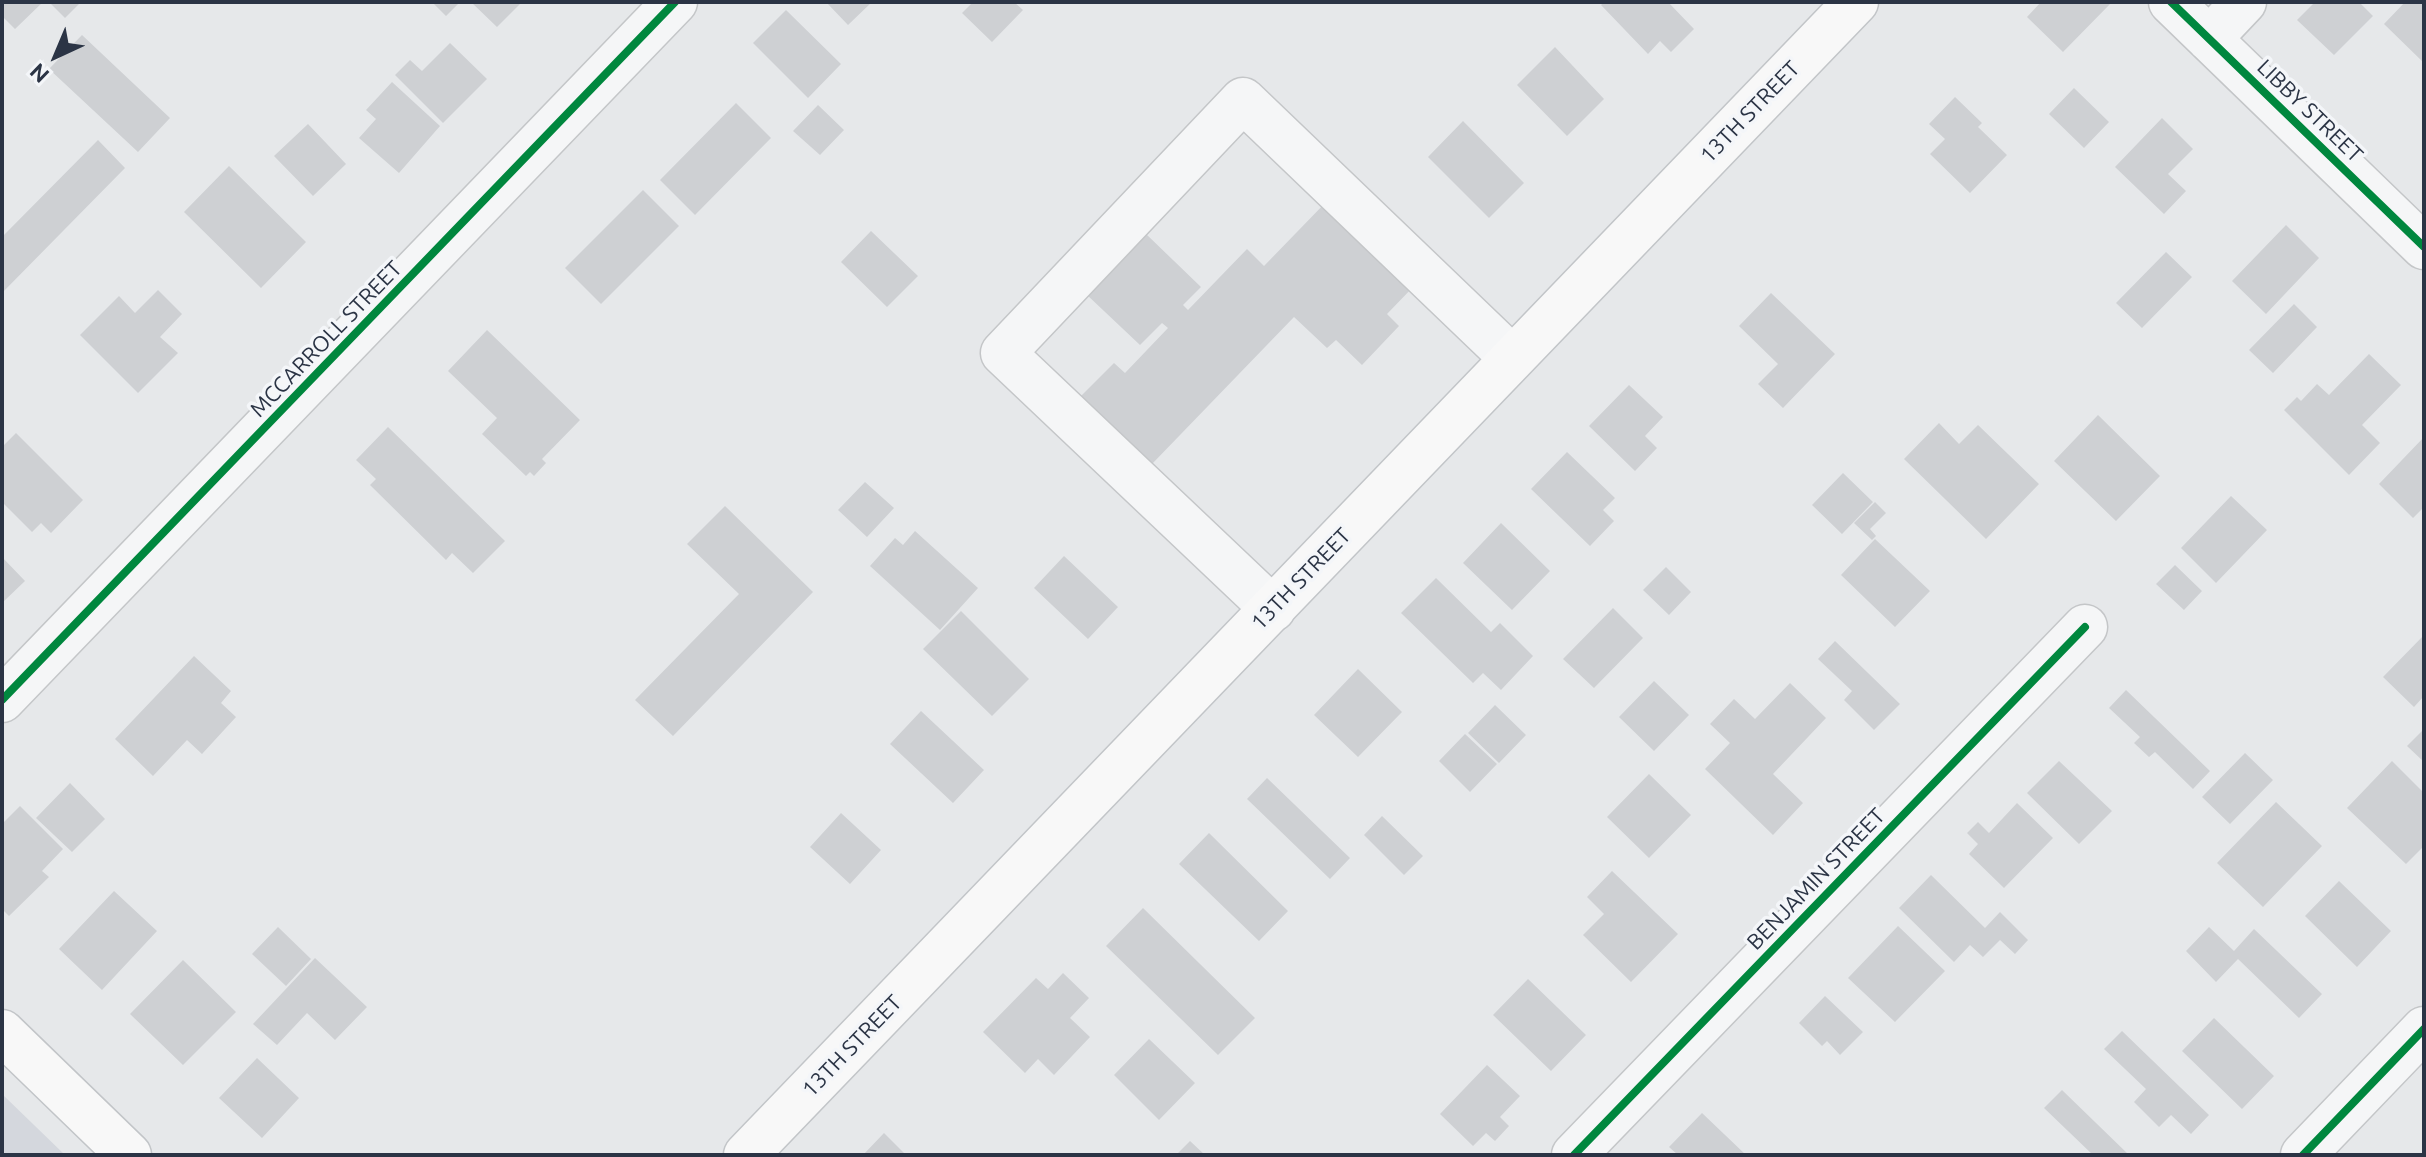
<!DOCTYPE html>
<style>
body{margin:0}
#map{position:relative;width:2426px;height:1157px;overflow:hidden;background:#e6e8ea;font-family:Ubuntu,sans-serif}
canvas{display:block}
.frame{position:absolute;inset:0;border:4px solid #2b3445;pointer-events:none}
.north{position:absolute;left:16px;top:16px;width:80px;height:80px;-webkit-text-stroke:6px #f4f6f9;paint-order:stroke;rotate:224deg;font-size:22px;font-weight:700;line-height:32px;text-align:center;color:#2b3445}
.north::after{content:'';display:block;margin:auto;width:28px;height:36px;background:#2b3445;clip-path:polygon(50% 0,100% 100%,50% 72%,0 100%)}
</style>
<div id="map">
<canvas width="2426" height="1157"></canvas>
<div class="frame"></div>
<div class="north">N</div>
</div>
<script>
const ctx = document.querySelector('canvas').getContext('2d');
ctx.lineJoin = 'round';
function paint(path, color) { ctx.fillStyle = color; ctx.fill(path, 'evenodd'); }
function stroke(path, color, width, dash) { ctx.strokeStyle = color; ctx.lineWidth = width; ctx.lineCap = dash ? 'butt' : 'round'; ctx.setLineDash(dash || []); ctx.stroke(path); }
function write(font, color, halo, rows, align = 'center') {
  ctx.font = font + ' Ubuntu,sans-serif'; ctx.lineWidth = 7; ctx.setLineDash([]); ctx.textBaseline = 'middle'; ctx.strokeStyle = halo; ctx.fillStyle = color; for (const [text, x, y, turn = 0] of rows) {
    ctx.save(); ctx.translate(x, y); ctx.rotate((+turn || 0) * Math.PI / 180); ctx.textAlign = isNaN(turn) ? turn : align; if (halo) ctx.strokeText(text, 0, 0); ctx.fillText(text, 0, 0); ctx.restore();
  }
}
const built = new Path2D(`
 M2,1094l63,61h-63z`);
const building = new Path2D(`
 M2,2h41l-28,27 -13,-13z
 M49,2h32l-16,16z
 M432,2h28l-14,14z
 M471,2h51l-25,25z
 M826,2h46l-24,23z
 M973,2h41l9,8 -31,32 -30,-29z
 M1604,2h64l26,27 -23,23 -11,-11 -12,13 -47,-49z
 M2041,2h71l-49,50 -36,-35z
 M2315,2h44l14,14 -39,39 -37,-35z
 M2405,2h19v61l-40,-39z
 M786,10l55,54 -33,34 -55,-55z
 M82,35l88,83 -32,34 -89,-83z
 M450,43l37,36 -44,44 -48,-48 15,-15 12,11z
 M1555,47l49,52 -37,37 -50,-51z
 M392,82l48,44 -41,47 -40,-35 17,-19 -10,-9z
 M2074,88l35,34 -25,26 -35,-34z
 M1955,97l27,26 -4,4 29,28 -37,38 -40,-39 15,-15 -16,-15z
 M736,103l35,35 -76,77 -35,-35z
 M818,105l26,25 -24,25 -27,-24z
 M2162,118l31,31 -25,25 18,17 -22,23 -49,-47z
 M1463,121l61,62 -35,35 -61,-61z
 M308,124l38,40 -33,32 -39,-40z
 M98,140l27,28 -123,125v-56z
 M229,166l77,76 -45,46 -77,-76z
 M643,190l36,36 -78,78 -36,-36z
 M1328,200l87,85 -28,29 12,12 -37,39 -26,-25 -9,8 -33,-31 -142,147 -71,-68 33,-33 11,10 43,-45 -6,-5 -22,22 -54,-51 59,-61 56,54 -18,18 5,5 59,-61 17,17z
 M2286,225l33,33 -53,56 -34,-33z
 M871,231l47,45 -31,31 -46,-45z
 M2166,252l26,25 -50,51 -26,-25z
 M158,290l24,24 -22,23 18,16 -40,40 -58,-58 39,-39 16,17z
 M1771,293l64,61 -52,54 -25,-24 20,-20 -39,-38z
 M2294,304l23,23 -44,46 -24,-23z
 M487,330l93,90 -38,39 4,4 -12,13 -4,-4 -4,4 -44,-42 15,-16 -49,-47z
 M2369,354l32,31 -39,40 18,18 -31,32 -65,-65 13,-13 4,4 16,-17 12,11z
 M1629,385l34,32 -18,19 12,12 -22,23 -46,-45z
 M2098,415l62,61 -44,45 -62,-60z
 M1939,423l20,21 19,-19 61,59 -53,55 -82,-80z
 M388,427l117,114 -32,32 -21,-20 -6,7 -76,-75 6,-6 -20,-19z
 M16,433l67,67 -32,33 -10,-10 -9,9 -30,-30v-55z
 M2424,437v70l-11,11 -34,-34z
 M1567,452l48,46 -12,12 11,11 -24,25 -59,-57z
 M1843,473l30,29 -31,32 -30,-29z
 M865,482l29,26 -27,29 -29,-27z
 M2231,496l36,34 -51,53 -35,-35z
 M1875,502l11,11 -16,16 6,7 -4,4 -18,-17z
 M725,506l88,86 -140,144 -38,-36 104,-106 -52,-50z
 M1501,523l49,48 -38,39 -49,-47z
 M915,531l63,57 -38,42 -70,-64 25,-28 8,7z
 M1875,539l55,52 -35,36 -54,-52z
 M1064,556l54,51 -30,32 -54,-51z
 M2,557l23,24 -23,22z
 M2175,565l27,26 -18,19 -28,-26z
 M1666,567l25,25 -22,23 -26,-25z
 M1436,578l55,54 9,-9 33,33 -32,34 -18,-17 -10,10 -72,-70z
 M1613,608l30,30 -49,50 -31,-29z
 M961,611l68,68 -37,37 -69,-67z
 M2424,635v61l-10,11 -31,-30z
 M1835,641l65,63 -26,26 -30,-30 8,-9 -34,-32z
 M194,656l37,35 -10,12 15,14 -34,37 -15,-14 -34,36 -38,-37z
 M1358,669l44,43 -44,45 -44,-42z
 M1654,681l35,34 -35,36 -35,-34z
 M1790,683l36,35 -53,56 30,29 -30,32 -68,-66 25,-26 -20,-19 24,-25 21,20z
 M2126,690l84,81 -17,18 -38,-37 -6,5 -15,-14 6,-6 -31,-29z
 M1495,705l31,30 -27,28 -31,-30z
 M921,711l63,59 -31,33 -63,-59z
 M2424,729v33l-17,-16z
 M1465,734l32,30 -27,28 -31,-31z
 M2245,753l28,27 -43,44 -28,-27z
 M2059,761l53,50 -33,33 -52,-51z
 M2392,761l32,32v53l-18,18 -59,-56z
 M1649,774l42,41 -42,43 -42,-41z
 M1267,778l83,80 -20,21 -83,-80z
 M70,783l35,36 -33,33 -36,-34z
 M2276,802l46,44 -59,61 -46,-44z
 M2017,803l36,35 -49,50 -35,-34 9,-10 -11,-11 11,-11 11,11z
 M20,806l43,43 -21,22 7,6 -40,39 -7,-7v-85z
 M841,813l40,37 -31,34 -40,-37z
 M1382,816l41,40 -19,19 -40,-40z
 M1209,833l79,78 -29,30 -80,-77z
 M1612,871l66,63 -47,48 -48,-47 21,-21 -17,-17z
 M1931,875l54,53 15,-16 28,28 -13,14 -15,-14 -17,17 -13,-12 -16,17 -55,-54z
 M2339,881l52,50 -34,36 -52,-51z
 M114,891l43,40 -55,59 -43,-41z
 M1143,908l112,110 -37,37 -112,-109z
 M1898,926l47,45 -50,51 -47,-44z
 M278,927l33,32 -25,27 -34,-32z
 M2209,927l25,24 20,-22 68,65 -23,24 -61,-59 -22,23 -30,-31z
 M315,958l52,49 -32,33 -28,-27 -30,32 -24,-21z
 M183,960l53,52 -53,53 -53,-51z
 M1063,973l26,25 -19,20 20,19 -36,38 -16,-16 -13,14 -42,-41 53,-54 12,11z
 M1528,979l58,56 -35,36 -58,-56z
 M1825,996l38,36 -23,23 -13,-14 -5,5 -23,-23z
 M2214,1018l60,58 -32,33 -60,-58z
 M2122,1031l87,84 -18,19 -20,-19 -12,12 -25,-25 12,-13 -42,-40z
 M1149,1039l46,44 -36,37 -45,-45z
 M257,1058l42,40 -37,40 -43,-40z
 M1487,1065l33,31 -20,21 9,9 -14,15 -9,-8 -13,13 -33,-32z
 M2062,1090l67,65h-36l-49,-47z
 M1702,1113l44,42h-68l-9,-8z
 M884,1133l22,22h-43z
 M1190,1141l15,14h-29z`);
const minor = new Path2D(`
 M2171,2l253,245
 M2209,39l35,-37
 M1273,609l-270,-256 240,-253 269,258
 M2,700l673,-698
 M1574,1155l511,-528
 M2303,1155l121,-126`);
const major = new Path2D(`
 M2,1032l127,123
 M746,1155l1110,-1153`);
const cycleway = new Path2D(`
 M2171,2l253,245
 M2,700l673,-698
 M1574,1155l511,-528
 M2303,1155l121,-126`);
const streetNames = [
 ["LIBBY STREET",2310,111,44],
 ["13TH STREET",1750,112,-46],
 ["MCCARROLL STREET",326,339,-46],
 ["13TH STREET",1301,579,-46],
 ["BENJAMIN STREET",1816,879,-46],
 ["13TH STREET",852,1046,-46]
];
paint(built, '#d4d7dd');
paint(building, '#ced0d3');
stroke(minor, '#c4c6c8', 47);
stroke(major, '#c2c5c8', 47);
stroke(minor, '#f5f6f7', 44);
stroke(major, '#f8f8f8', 44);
stroke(cycleway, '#00873e', 8);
write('22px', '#2b3445', '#f4f6f9', streetNames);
</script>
